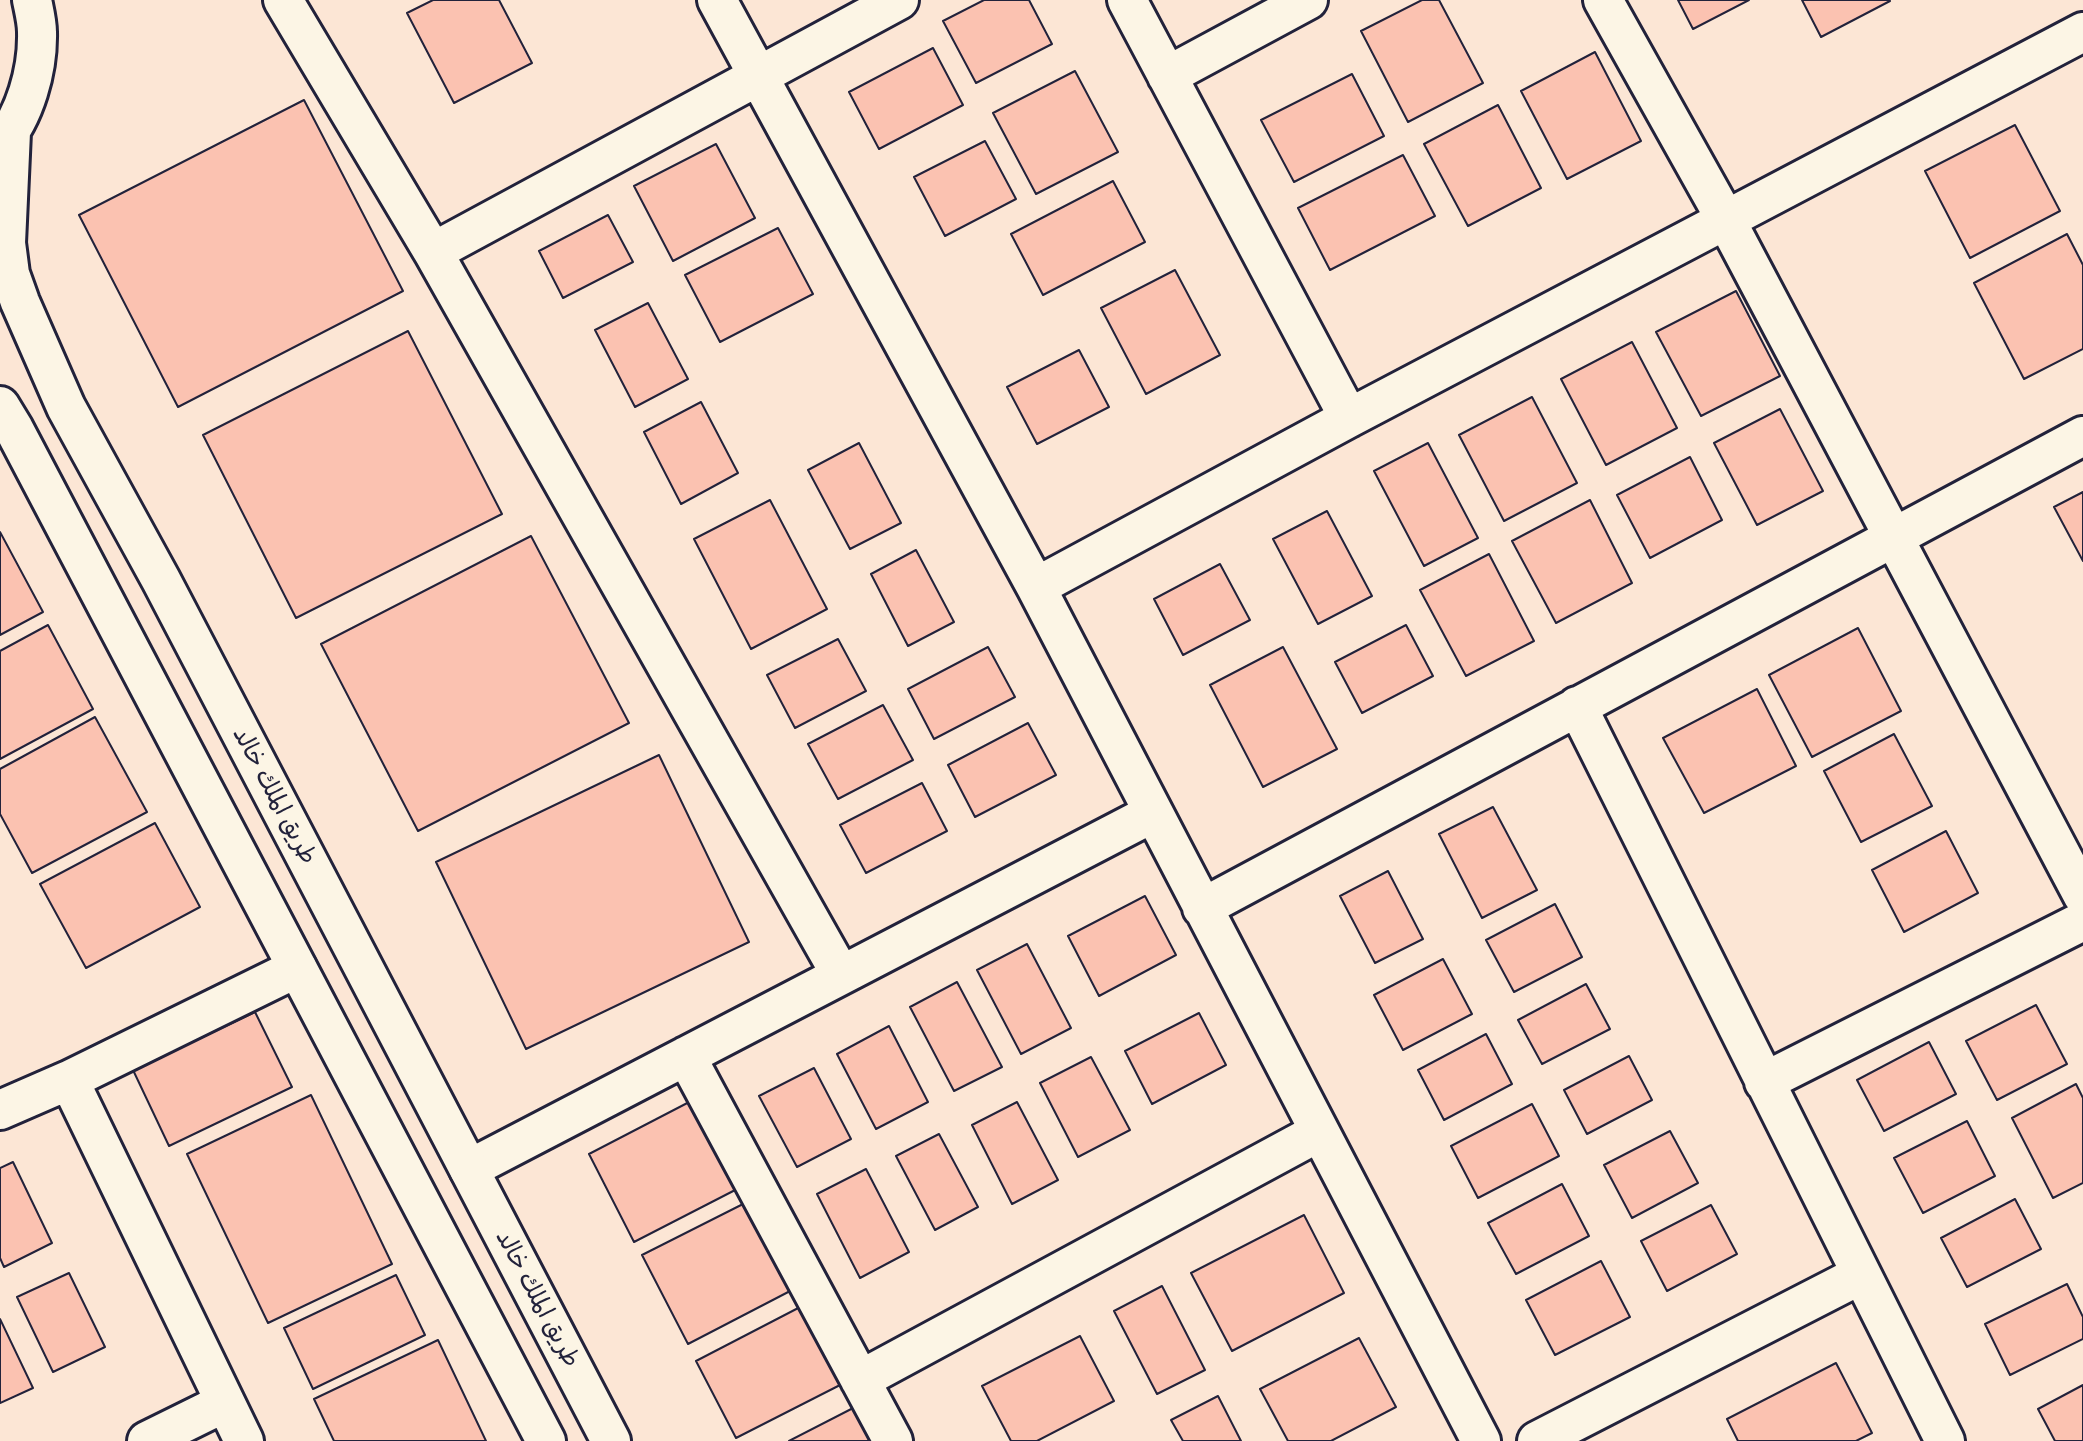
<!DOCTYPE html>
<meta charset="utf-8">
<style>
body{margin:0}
canvas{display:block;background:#fce6d5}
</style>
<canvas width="2083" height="1441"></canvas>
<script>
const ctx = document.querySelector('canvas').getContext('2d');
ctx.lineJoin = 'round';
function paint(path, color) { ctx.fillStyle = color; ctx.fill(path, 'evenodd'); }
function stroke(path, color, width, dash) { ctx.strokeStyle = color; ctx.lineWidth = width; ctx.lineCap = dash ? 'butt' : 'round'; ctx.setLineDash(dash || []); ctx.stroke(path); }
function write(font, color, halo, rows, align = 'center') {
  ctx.font = font + ' "Patrick Hand","Playpen Sans Arabic",sans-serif'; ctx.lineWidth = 5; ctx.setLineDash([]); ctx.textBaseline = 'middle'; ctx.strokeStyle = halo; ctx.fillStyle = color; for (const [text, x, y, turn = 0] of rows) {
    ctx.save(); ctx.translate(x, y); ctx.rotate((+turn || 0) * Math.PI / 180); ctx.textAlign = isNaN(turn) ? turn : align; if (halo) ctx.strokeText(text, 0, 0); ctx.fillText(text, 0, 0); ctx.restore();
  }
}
const building = new Path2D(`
 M433,0h66l33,63 -78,40 -47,-90z
 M984,0h45l23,44 -76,39 -33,-62z
 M1422,0h17l44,83 -75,39 -47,-91z
 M1678,0h71l-56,29z
 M1802,0h87l1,1 -69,36z
 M933,48l30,57 -84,44 -30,-57z
 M1595,52l46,89 -74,38 -46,-88z
 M1075,71l43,81 -82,42 -43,-81z
 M1352,74l32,62 -90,46 -33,-62z
 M304,100l99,191 -225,116 -99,-192z
 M1498,105l43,83 -73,38 -44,-82z
 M2015,125l45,86 -90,47 -45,-87z
 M985,141l31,58 -71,37 -31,-59z
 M716,144l39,74 -82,43 -39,-75z
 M1403,155l32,61 -105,54 -32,-62z
 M1113,181l32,61 -102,53 -32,-61z
 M608,215l25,47 -70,36 -24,-47z
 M778,228l35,66 -93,48 -35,-67z
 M2067,234l16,31v84l-59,30 -50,-96z
 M1175,270l45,85 -74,39 -45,-86z
 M1736,291l44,85 -79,40 -45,-84z
 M648,303l40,76 -53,28 -40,-77z
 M408,331l94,183 -206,104 -93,-183z
 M1632,342l45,86 -71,37 -45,-86z
 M1079,350l30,57 -72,37 -30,-57z
 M1532,397l45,86 -73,38 -45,-86z
 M701,402l37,71 -57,31 -37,-72z
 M1780,409l43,82 -66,34 -43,-82z
 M859,443l42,80 -51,26 -42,-79z
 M1428,443l50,95 -54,28 -50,-95z
 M1690,457l32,63 -72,38 -33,-63z
 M2083,492v69l-29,-54z
 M770,500l57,109 -76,40 -57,-110z
 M1590,500l42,83 -76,40 -44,-82z
 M1327,511l45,85 -54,28 -45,-85z
 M0,532l43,80 -43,23z
 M531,536l98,187 -211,108 -97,-187z
 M916,550l38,72 -46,24 -37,-72z
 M1489,554l45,87 -68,35 -46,-86z
 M1220,564l30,56 -67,35 -29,-56z
 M48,625l45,84 -93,50v-108z
 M1406,625l27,51 -71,37 -27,-51z
 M1858,628l43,83 -89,46 -43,-82z
 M838,639l28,52 -71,37 -28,-53z
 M988,647l27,50 -81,42 -26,-50z
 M1283,647l54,102 -74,38 -53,-102z
 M1757,689l39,77 -92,47 -41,-75z
 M883,705l30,55 -75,39 -30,-55z
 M95,717l52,95 -115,61 -32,-59v-45z
 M1028,723l28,52 -81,42 -27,-52z
 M1894,734l38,72 -71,36 -37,-71z
 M659,755l90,187 -223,107 -90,-187z
 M922,783l25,48 -81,42 -26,-48z
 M1493,807l44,83 -55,28 -43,-84z
 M155,823l45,84 -114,61 -46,-84z
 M1946,831l32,62 -74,39 -32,-62z
 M1388,871l35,68 -48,24 -35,-67z
 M1145,896l31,59 -77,41 -31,-60z
 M1555,904l27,53 -68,35 -28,-52z
 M1027,944l44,84 -50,26 -44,-84z
 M1443,959l29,55 -69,36 -29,-55z
 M957,982l45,85 -48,24 -44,-84z
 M1586,984l24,45 -68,35 -24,-44z
 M2036,1005l31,59 -70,36 -31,-59z
 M255,1012l37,75 -123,59 -36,-76z
 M1199,1013l27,52 -74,39 -27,-53z
 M889,1026l39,76 -52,27 -39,-75z
 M1486,1034l26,50 -68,36 -26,-50z
 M1929,1042l27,52 -72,37 -27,-51z
 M1629,1056l23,44 -65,34 -23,-44z
 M1091,1057l39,73 -52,27 -38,-74z
 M814,1068l37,71 -54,28 -38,-71z
 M2076,1084l7,14v85l-30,15 -41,-80z
 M311,1095l81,169 -124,59 -81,-169z
 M695,1099l46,88 -107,55 -45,-88z
 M1017,1102l41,78 -46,24 -40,-79z
 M1532,1104l27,52 -81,42 -27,-52z
 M1967,1121l28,55 -72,37 -29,-55z
 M1670,1131l28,52 -66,35 -28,-53z
 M939,1134l39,73 -43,23 -39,-74z
 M13,1162l39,81 -48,24 -4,-9v-90z
 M866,1169l43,83 -49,26 -43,-84z
 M1562,1184l27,52 -73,38 -28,-51z
 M2015,1199l26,50 -74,38 -26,-49z
 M749,1201l45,88 -106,55 -46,-89z
 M1711,1205l26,49 -70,37 -26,-50z
 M1304,1215l40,78 -112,58 -41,-78z
 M1601,1261l29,56 -75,38 -29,-55z
 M69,1273l36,74 -52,25 -36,-75z
 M396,1275l29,60 -112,54 -29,-61z
 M2067,1284l16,33v22l-73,36 -25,-51z
 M1162,1286l43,84 -48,24 -43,-83z
 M804,1305l40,78 -108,55 -40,-77z
 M0,1319l33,69 -33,15z
 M1080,1336l34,65 -77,40h-26l-29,-55z
 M1359,1338l37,69 -65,34h-43l-28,-52z
 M438,1340l48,101h-152l-20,-42z
 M1836,1363l36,70 -16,8h-118l-11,-22z
 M2083,1385v56h-28l-17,-32z
 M1218,1396l23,45h-58l-12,-21z
 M859,1405l19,36h-89z`);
const minor = new Path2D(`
 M283,0l150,252 408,723
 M717,0l319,587 445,854
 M1127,0l222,418
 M1603,0l123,220 357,676
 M1167,76l141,-76
 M433,252l466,-252
 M1036,587l313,-169 734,-386
 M1577,706l368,735
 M1202,908l881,-472
 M686,1056l207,385
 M69,1080l228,-112
 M1764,1082l319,-161
 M0,1110l69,-30 175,361
 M469,1169l684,-356
 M860,1380l459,-248
 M147,1441l77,-38
 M1537,1441l323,-166`);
const major = new Path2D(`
 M11,132l-5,111 4,31 10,28 46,105 95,173 450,861
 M0,145c25,-29 38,-75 37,-113 0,-10 -3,-22 -5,-32
 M0,406l14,23 532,1012`);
const streetNames = [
 ["طريق الملك خالد",274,796,62],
 ["طريق الملك خالد",537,1299,62]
];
paint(building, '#fbc2b1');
stroke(building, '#22223b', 2);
stroke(minor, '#22223b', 44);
stroke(major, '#22223b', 44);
stroke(minor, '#fcf5e5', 38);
stroke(major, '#fcf5e5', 38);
write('24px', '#22223b', '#fcf5e5', streetNames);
</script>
